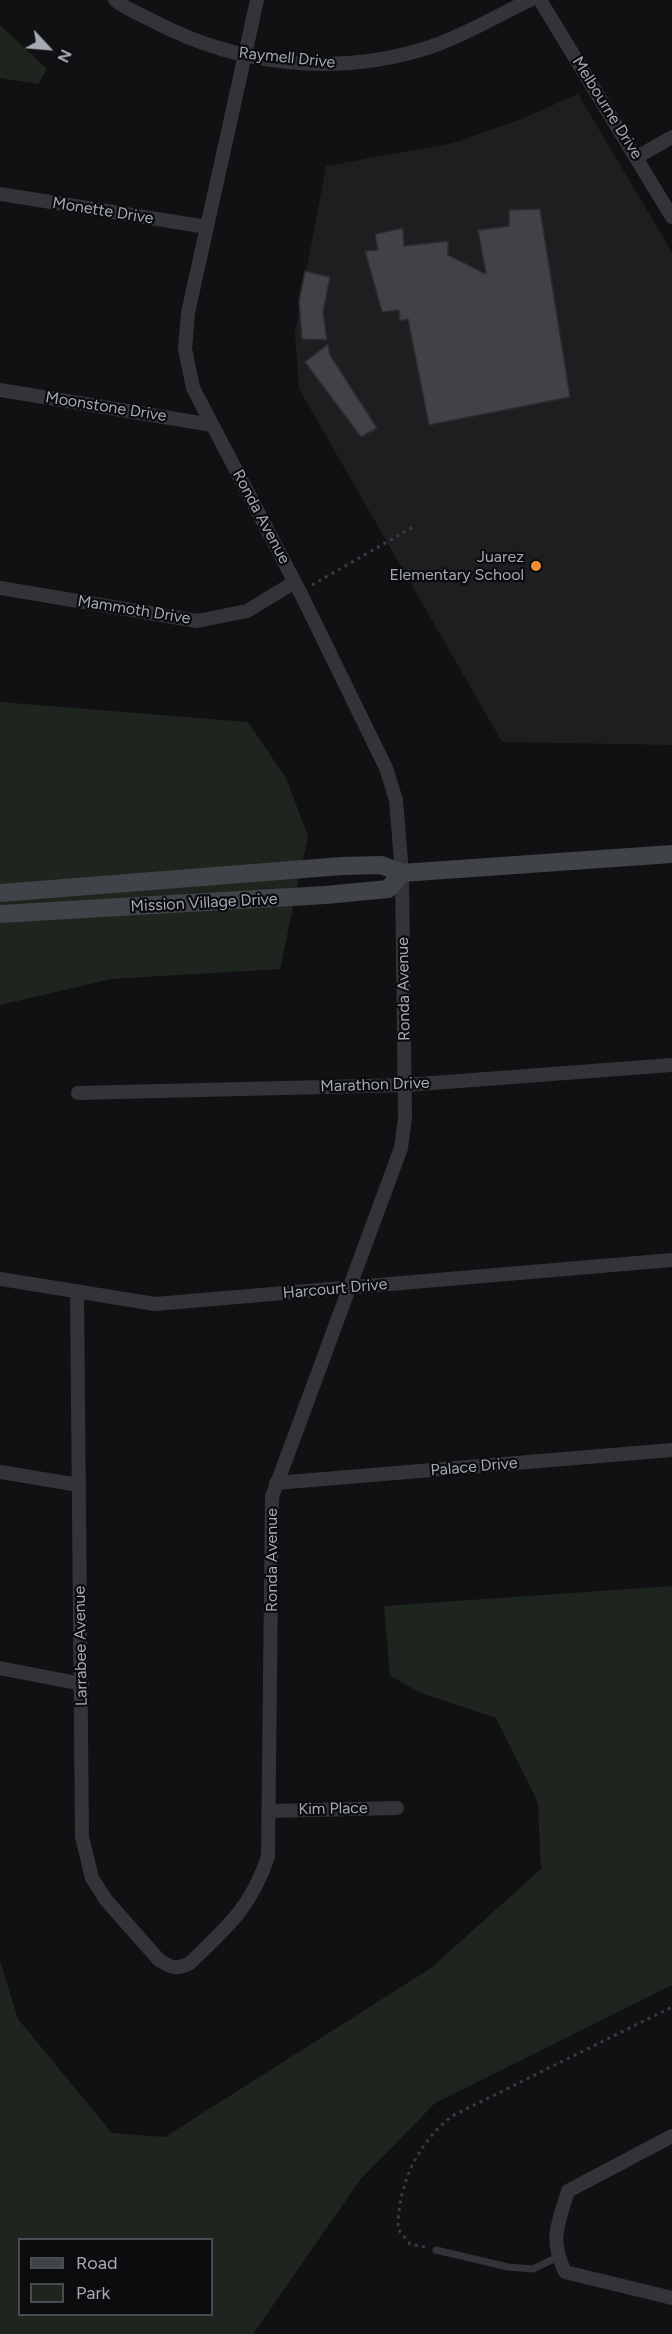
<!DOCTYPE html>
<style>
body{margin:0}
#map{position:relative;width:672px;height:2334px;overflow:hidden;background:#111113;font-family:Figtree,sans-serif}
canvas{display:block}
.legend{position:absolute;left:18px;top:2238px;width:195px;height:78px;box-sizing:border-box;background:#0c0c0e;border:2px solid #484b50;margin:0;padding:8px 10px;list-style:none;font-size:18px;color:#a3aab3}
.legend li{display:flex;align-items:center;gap:12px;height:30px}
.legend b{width:30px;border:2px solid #484b50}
.north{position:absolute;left:18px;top:18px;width:60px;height:60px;-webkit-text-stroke:4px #0c0c0e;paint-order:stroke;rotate:116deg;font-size:16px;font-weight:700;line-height:24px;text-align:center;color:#a3aab3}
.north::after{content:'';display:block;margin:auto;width:21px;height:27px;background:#a3aab3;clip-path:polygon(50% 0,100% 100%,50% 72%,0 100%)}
</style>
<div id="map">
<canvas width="672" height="2334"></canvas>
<ul class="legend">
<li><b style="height:8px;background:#404347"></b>Road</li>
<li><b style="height:16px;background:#1e251e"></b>Park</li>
</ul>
<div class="north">N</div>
</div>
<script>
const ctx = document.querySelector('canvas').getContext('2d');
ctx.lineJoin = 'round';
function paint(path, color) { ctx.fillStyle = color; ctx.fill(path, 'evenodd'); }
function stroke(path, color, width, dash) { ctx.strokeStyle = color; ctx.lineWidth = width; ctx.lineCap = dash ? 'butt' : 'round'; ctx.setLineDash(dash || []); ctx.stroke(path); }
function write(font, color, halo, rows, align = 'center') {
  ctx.font = font + ' Figtree,sans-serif'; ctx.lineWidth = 4.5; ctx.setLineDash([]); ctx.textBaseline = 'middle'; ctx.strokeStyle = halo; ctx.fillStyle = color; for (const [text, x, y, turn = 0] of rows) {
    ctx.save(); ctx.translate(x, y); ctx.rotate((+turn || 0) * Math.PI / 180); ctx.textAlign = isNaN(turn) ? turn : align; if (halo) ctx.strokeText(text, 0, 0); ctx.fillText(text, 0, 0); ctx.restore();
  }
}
const built = new Path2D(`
 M578,94l94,158v493l-170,-3 -203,-353 -4,-57 31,-166 127,-23 66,-23z`);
const green = new Path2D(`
 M0,25l47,44 -9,15 -38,-6z
 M0,702l248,20 38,56 22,58 -28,133 -169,10 -111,26z
 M672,1586v399l-237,118 -75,77 -107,154h-253v-373l18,58 94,114 53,4 266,-169 110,-99 -3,-66 -42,-85 -75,-25 -31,-17 -6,-70zM20,2240h192v74h-192z`);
const building = new Path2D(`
 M540,209l30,188 -141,28 -21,-106 -8,2 -1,-11 -17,2 -17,-61 13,-1 -3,-16 28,-6 1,18 44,-5v14l38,19 -8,-44 31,-4v-16z
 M305,271l25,6 -7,35 4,28 -25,-1 -3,-38z
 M328,344l2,11 47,73 -16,9 -56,-75z`);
const path = new Path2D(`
 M312,585l101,-58
 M425,2247l-15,-3 -12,-15c0,-45 19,-85 54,-113l220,-109`);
const service = new Path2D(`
 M436,2250l72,17 25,2 25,-12`);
const minor = new Path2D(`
 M115,0c11,9 27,15 40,22 85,44 183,55 275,25 34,-11 68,-32 100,-47
 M540,0l132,217
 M637,157l35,-20
 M0,194l207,33
 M0,390l212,35
 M0,588l197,33 50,-10 48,-29
 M78,1093l328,-8 266,-20
 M0,1279l155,25 517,-44
 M77,1293l5,544 10,41 14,22 53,60c12,8 18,10 31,3 37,-36 60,-54 78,-106l4,-360 129,-349 4,-30 -3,-245 -6,-73 -10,-32 -86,-176 -107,-204 -8,-39 3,-36 69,-313
 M0,1472l79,13
 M276,1483l396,-33
 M0,1668l82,16
 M270,1811l127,-3
 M672,2136l-104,55c-10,33 -19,48 -3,81l107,26`);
const secondary = new Path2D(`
 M0,893l342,-27 39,-1 21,8 270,-19
 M0,914l325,-19 63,-6 14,-16`);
const markers = [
 [536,566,6,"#ed8f2f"]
];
const streetNames = [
 ["Raymell Drive",287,58,6],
 ["Melbourne Drive",607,108,58],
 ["Monette Drive",103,211,9],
 ["Moonstone Drive",106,407,9],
 ["Ronda Avenue",261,517,62],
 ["Mammoth Drive",134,610,9],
 ["Mission Village Drive",204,903,-3],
 ["Ronda Avenue",404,989,-91],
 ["Marathon Drive",375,1085,-2],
 ["Harcourt Drive",335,1289,-5],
 ["Palace Drive",474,1467,-5],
 ["Ronda Avenue",272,1560,-90],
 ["Larrabee Avenue",81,1646,-91],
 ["Kim Place",333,1809,-1]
];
const poiNames = [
 ["Juarez",524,557],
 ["Elementary School",524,575]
];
paint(built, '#1d1e20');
paint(green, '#1e251e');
paint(building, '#404246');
stroke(building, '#2b2c2f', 1.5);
stroke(path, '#383b3f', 3, [3, 4.5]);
stroke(service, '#323438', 7);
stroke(minor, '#323438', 14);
stroke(secondary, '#404347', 18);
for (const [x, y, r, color] of markers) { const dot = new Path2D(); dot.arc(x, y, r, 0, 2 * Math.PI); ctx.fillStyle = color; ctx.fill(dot); stroke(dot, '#0c0c0e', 2); }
write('16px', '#a3aab3', '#0c0c0e', streetNames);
write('16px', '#a3aab3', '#0c0c0e', poiNames, 'right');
</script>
